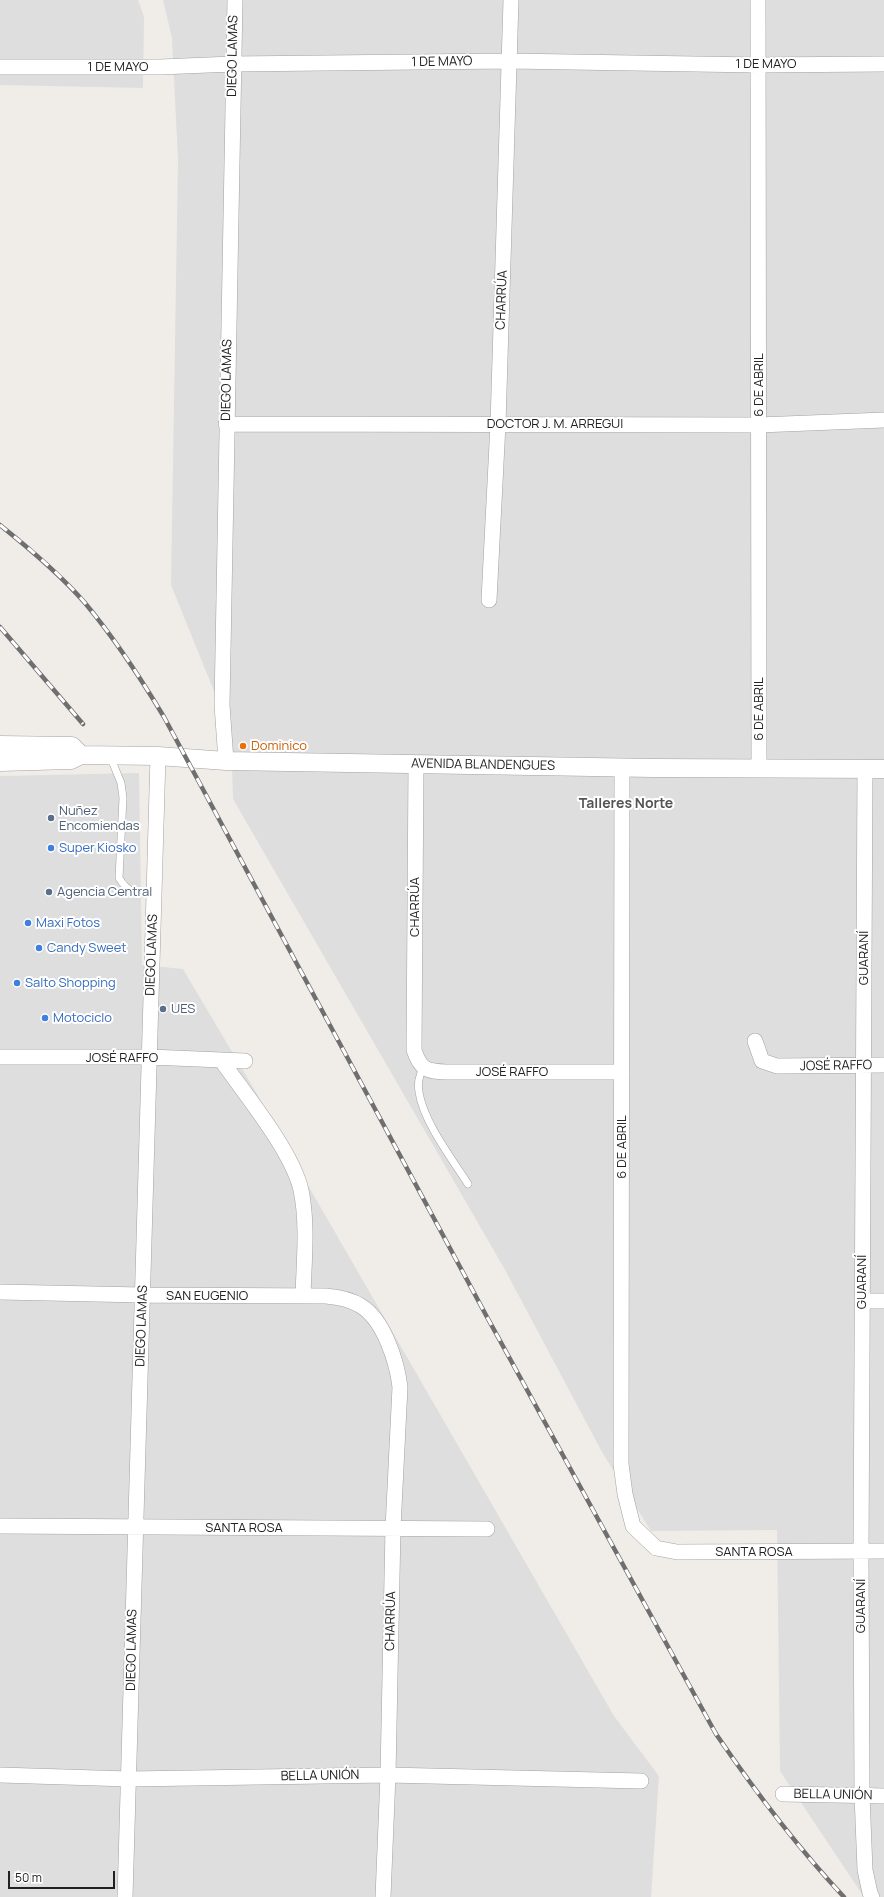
<!DOCTYPE html>
<meta charset="utf-8">
<style>
body{margin:0}
#map{position:relative;width:884px;height:1897px;overflow:hidden;background:#f0ede8;font-family:Manrope,sans-serif}
canvas{display:block}
.scale{position:absolute;left:8px;top:1871px;width:107px;height:18px;box-sizing:border-box;border:2px solid #212121;border-top:0;padding-left:5px;font-size:12px;line-height:14px;white-space:nowrap;color:#212121;-webkit-text-stroke:3px #fff;paint-order:stroke}
</style>
<div id="map">
<canvas width="884" height="1897"></canvas>
<div class="scale">50 m</div>
</div>
<script>
const ctx = document.querySelector('canvas').getContext('2d');
ctx.lineJoin = 'round';
function paint(path, color) { ctx.fillStyle = color; ctx.fill(path, 'evenodd'); }
function stroke(path, color, width, dash) { ctx.strokeStyle = color; ctx.lineWidth = width; ctx.lineCap = dash ? 'butt' : 'round'; ctx.setLineDash(dash || []); ctx.stroke(path); }
function write(font, color, halo, rows, align = 'center') {
  ctx.font = font + ' Manrope,sans-serif'; ctx.lineWidth = 4; ctx.setLineDash([]); ctx.textBaseline = 'middle'; ctx.strokeStyle = halo; ctx.fillStyle = color; for (const [text, x, y, turn = 0] of rows) {
    ctx.save(); ctx.translate(x, y); ctx.rotate((+turn || 0) * Math.PI / 180); ctx.textAlign = isNaN(turn) ? turn : align; if (halo) ctx.strokeText(text, 0, 0); ctx.fillText(text, 0, 0); ctx.restore();
  }
}
const residential = new Path2D(`
 M0,0h138l6,17 -1,71 -143,-3z
 M163,0h721v1897h-20l-84,-126 -3,-241 -126,1 -49,-79 -98,-184 -271,-469 -2,-66 -60,-148 7,-426 -6,-121z
 M139,773l3,192 41,4 90,152 40,73 301,522 45,60 -8,121h-651v-1121z`);
const service = new Path2D(`
 M110,756l11,27 2,15 -4,80c10,16 17,15 35,16
 M423,1068c-4,8 -6,15 -4,24 4,29 33,67 49,92`);
const minor = new Path2D(`
 M758,0l1,769
 M0,67h160l73,-3 276,-3 248,4 127,-1
 M226,424l533,1 125,-5
 M489,600l9,-176 13,-424
 M226,761l-4,-56 13,-705
 M416,764l-2,286c7,21 13,21 33,22h175
 M622,767l-1,697 4,30 8,32 23,22 21,4 207,-1
 M865,769l-4,783 1,243 3,75 5,23 2,4
 M755,1041l7,20 15,5 107,-1
 M0,1057h150l95,4
 M221,1060c24,34 71,91 80,130 7,34 3,71 2,106
 M0,1292l142,3 184,1c12,1 24,3 35,10 23,14 36,56 39,81l-7,141 -5,247 -5,122
 M862,1301h22
 M0,1526l487,3
 M0,1775l129,4 259,-4 253,6
 M783,1794l101,2
 M125,1897l33,-1141`);
const tertiary = new Path2D(`
 M0,745l72,1 9,9
 M0,762l71,-2 10,-5 77,1 68,5 427,7 231,1`);
const rail = new Path2D(`
 M0,525c30,24 60,49 85,78 30,36 55,74 79,114l323,600 229,417c39,57 81,113 128,163
 M0,627l83,97`);
const markers = [
 [243,746,4,"#e8710a"],
 [51,818,4,"#5c6f8a"],
 [51,848,4,"#3f7fe0"],
 [49,892,4,"#5c6f8a"],
 [28,923,4,"#3f7fe0"],
 [39,948,4,"#3f7fe0"],
 [17,983,4,"#3f7fe0"],
 [163,1009,4,"#5c6f8a"],
 [45,1018,4,"#3f7fe0"]
];
const streetNames = [
 ["DIEGO LAMAS",233,56,-89],
 ["1 DE MAYO",442,62,-1],
 ["1 DE MAYO",766,64],
 ["1 DE MAYO",118,67],
 ["CHARRÚA",502,300,-88],
 ["DIEGO LAMAS",227,380,-89],
 ["6 DE ABRIL",759,385,-90],
 ["DOCTOR J. M. ARREGUI",555,424],
 ["6 DE ABRIL",759,709,-90],
 ["AVENIDA BLANDENGUES",483,765,1],
 ["CHARRÚA",415,907,-90],
 ["DIEGO LAMAS",152,955,-88],
 ["GUARANÍ",864,958,-90],
 ["JOSÉ RAFFO",122,1058],
 ["JOSÉ RAFFO",836,1066,-1],
 ["JOSÉ RAFFO",512,1072],
 ["6 DE ABRIL",622,1147,-90],
 ["GUARANÍ",862,1282,-90],
 ["SAN EUGENIO",207,1296],
 ["DIEGO LAMAS",142,1326,-88],
 ["SANTA ROSA",244,1528],
 ["SANTA ROSA",754,1552],
 ["GUARANÍ",861,1606,-90],
 ["CHARRÚA",391,1621,-89],
 ["DIEGO LAMAS",132,1650,-89],
 ["BELLA UNIÓN",320,1776,-1],
 ["BELLA UNIÓN",833,1795,1]
];
const foodNames = [
 ["Dominico",251,746]
];
const serviceNames = [
 ["Nuñez",59,811],
 ["Encomiendas",59,826],
 ["Agencia Central",57,892],
 ["UES",171,1009]
];
const shopNames = [
 ["Super Kiosko",59,848],
 ["Maxi Fotos",36,923],
 ["Candy Sweet",47,948],
 ["Salto Shopping",25,983],
 ["Motociclo",53,1018]
];
const neighbourhoodNames = [
 ["Talleres Norte",626,804]
];
paint(residential, '#dfdede');
stroke(service, '#a2a2a2', 8);
stroke(minor, '#a2a2a2', 16);
stroke(tertiary, '#a2a2a2', 19);
stroke(service, '#fff', 7);
stroke(minor, '#fff', 15);
stroke(tertiary, '#fff', 18);
stroke(rail, '#6f6f6f', 4.5);
stroke(rail, '#fff', 3, [9]);
for (const [x, y, r, color] of markers) { const dot = new Path2D(); dot.arc(x, y, r, 0, 2 * Math.PI); ctx.fillStyle = color; ctx.fill(dot); stroke(dot, '#fff', 1.5); }
write('13px', '#212121', '#fff', streetNames);
write('13px', '#c56008', '#fff', foodNames, 'left');
write('13px', '#4e5e75', '#fff', serviceNames, 'left');
write('13px', '#366cbe', '#fff', shopNames, 'left');
write('bold 14px', '#545454', '#fff', neighbourhoodNames);
</script>
